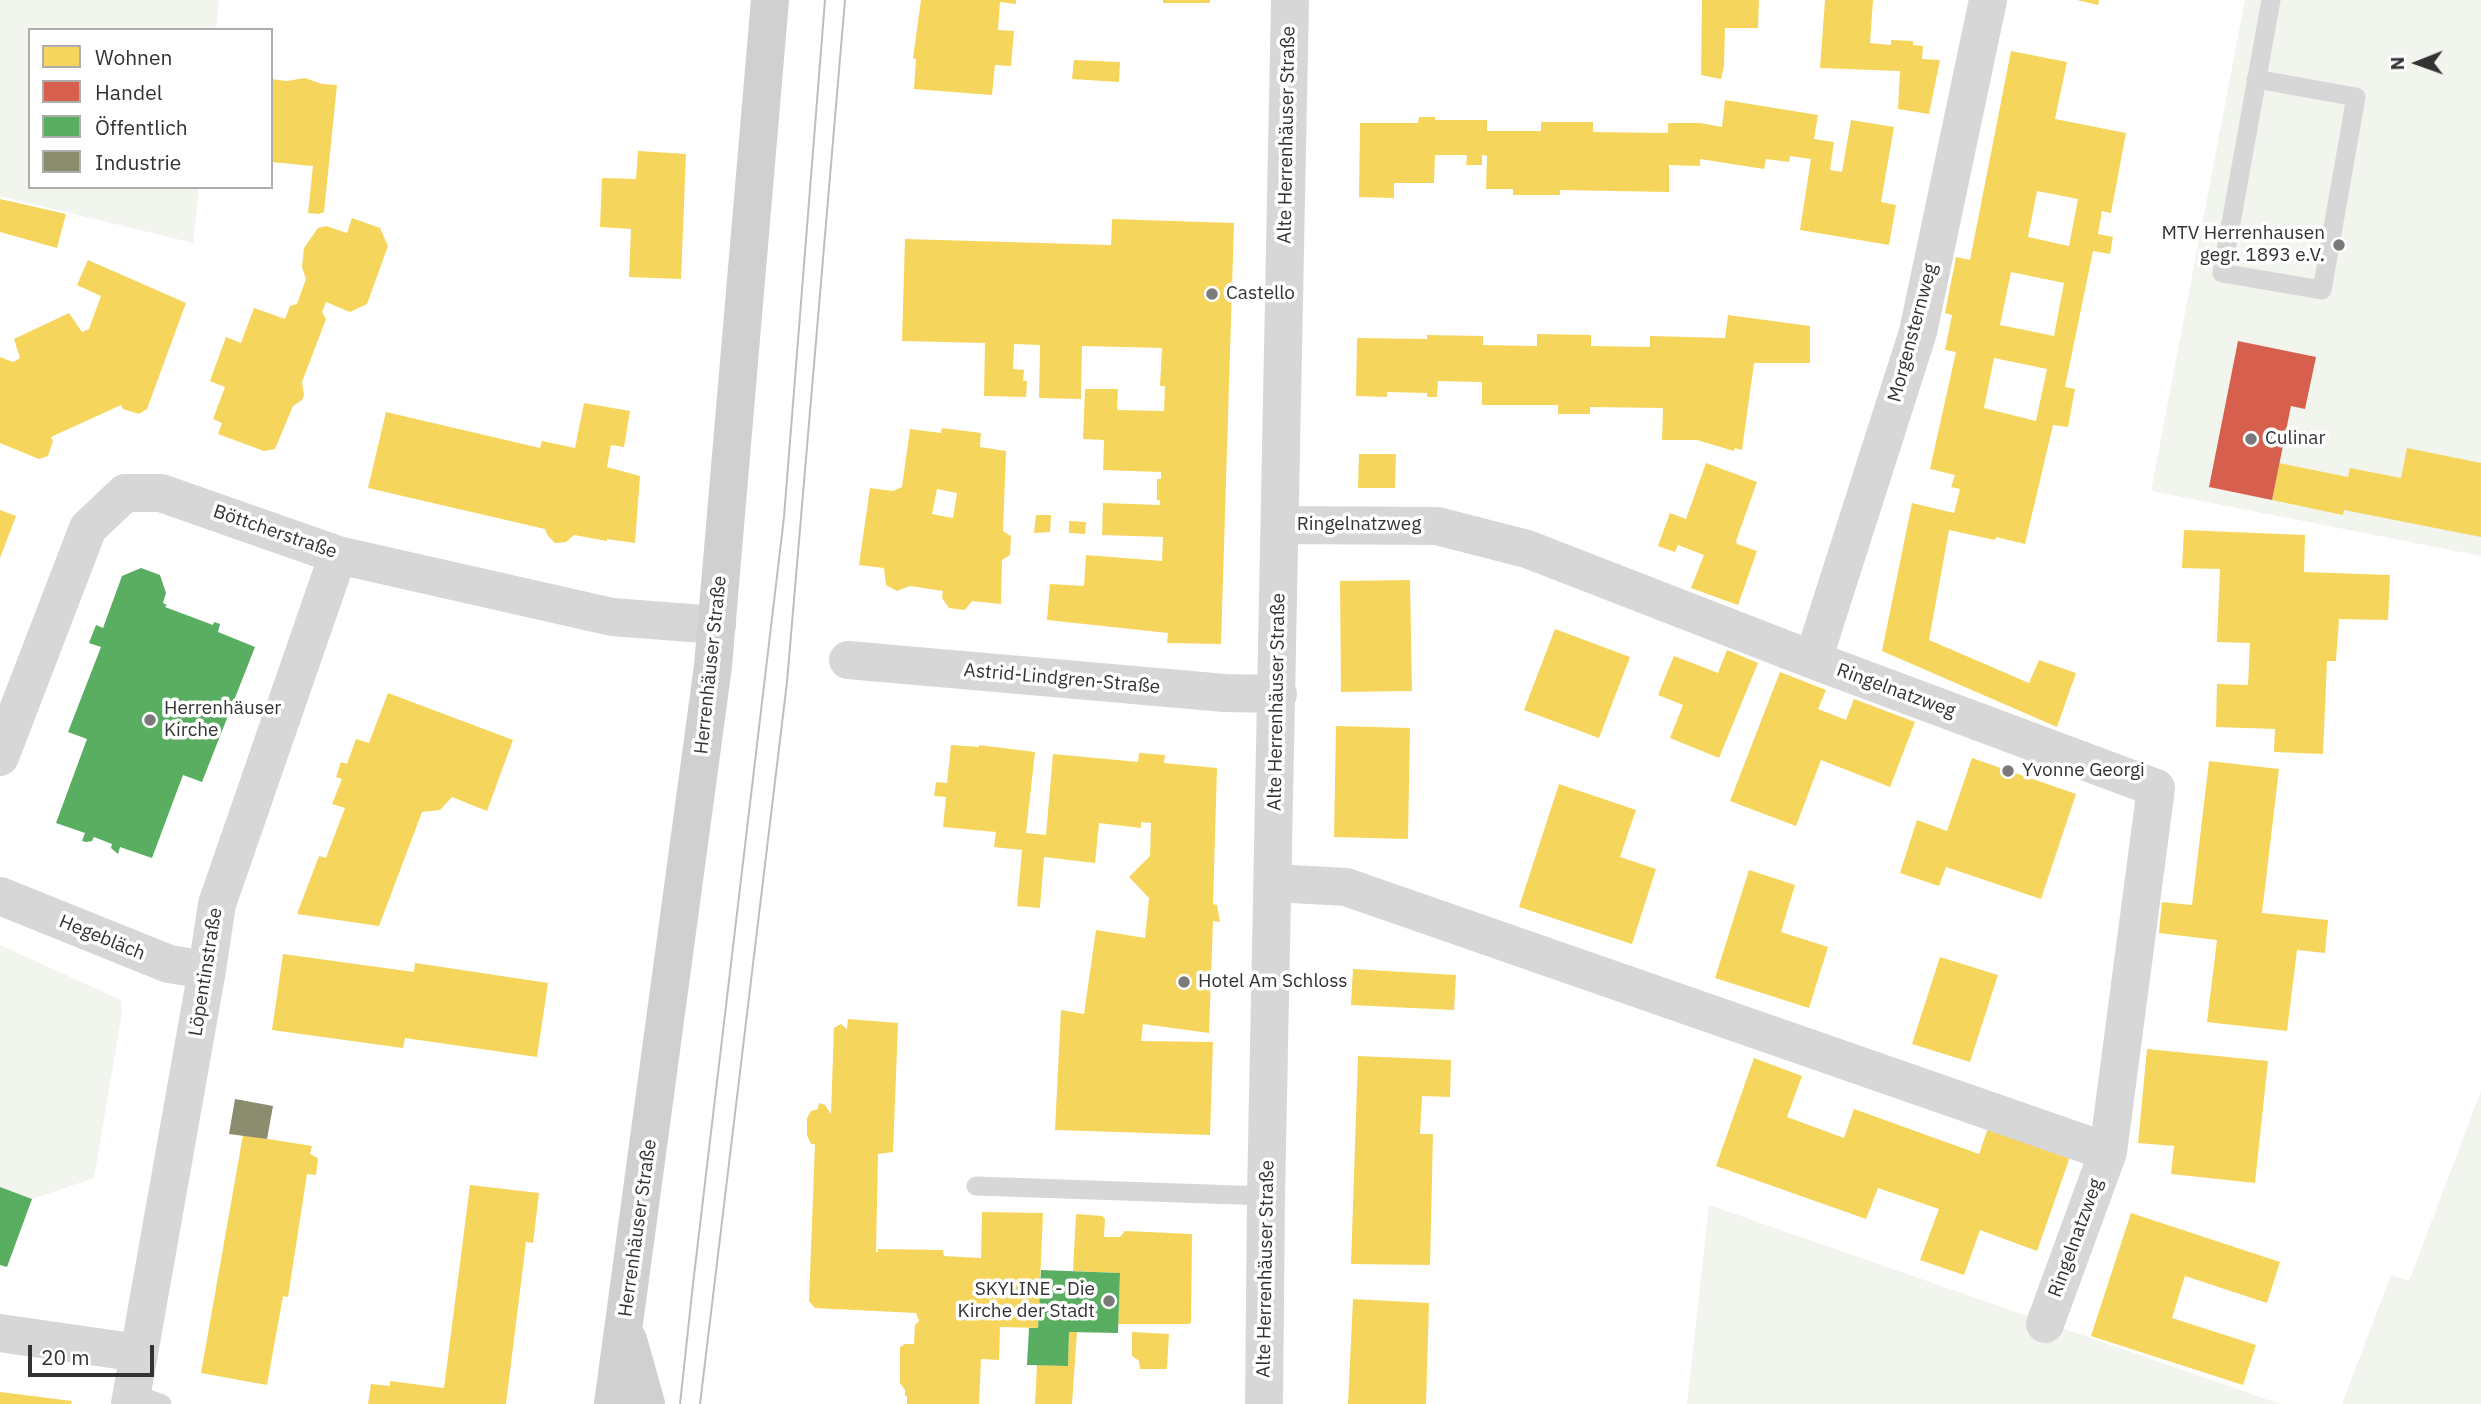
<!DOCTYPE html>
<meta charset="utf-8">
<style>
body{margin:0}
#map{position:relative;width:2481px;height:1404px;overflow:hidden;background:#fff;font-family:"IBM Plex Sans",sans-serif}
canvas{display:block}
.legend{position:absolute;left:28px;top:28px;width:245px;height:161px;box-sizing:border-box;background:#fff;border:2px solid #adadad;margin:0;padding:9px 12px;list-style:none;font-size:21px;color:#333}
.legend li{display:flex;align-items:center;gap:14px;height:35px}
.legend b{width:35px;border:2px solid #adadad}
.north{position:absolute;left:2383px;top:28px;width:70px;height:70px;-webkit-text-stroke:5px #fff;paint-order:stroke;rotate:269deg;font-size:19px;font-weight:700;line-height:28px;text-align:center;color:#333}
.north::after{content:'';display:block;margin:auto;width:24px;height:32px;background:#333;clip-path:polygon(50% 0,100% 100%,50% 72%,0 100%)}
.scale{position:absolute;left:28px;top:1345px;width:126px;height:32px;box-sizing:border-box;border:4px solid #333;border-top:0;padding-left:9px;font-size:21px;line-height:24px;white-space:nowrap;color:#333;-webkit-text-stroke:5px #fff;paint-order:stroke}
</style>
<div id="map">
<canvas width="2481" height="1404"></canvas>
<ul class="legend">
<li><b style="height:19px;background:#f6d55c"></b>Wohnen</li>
<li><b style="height:19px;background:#d6604d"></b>Handel</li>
<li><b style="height:19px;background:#5aae61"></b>Öffentlich</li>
<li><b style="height:19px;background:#8c8c6e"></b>Industrie</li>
</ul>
<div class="north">N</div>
<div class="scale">20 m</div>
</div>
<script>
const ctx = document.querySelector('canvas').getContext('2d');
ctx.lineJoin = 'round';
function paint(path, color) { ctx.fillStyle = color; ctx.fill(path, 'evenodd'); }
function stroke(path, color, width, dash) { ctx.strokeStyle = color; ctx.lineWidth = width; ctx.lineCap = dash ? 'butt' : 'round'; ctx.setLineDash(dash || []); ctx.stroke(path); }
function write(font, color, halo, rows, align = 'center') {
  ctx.font = font + ' "IBM Plex Sans",sans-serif'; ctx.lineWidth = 7; ctx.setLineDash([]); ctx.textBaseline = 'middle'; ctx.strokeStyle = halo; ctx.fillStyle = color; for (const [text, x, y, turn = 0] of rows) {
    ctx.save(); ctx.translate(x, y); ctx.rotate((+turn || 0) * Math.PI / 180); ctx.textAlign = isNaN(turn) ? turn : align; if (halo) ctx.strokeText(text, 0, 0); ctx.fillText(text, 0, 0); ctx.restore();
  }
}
const green = new Path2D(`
 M0,0h219l-3,30h-186v157h169l-6,56 -193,-47z
 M2245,0h236v556l-330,-65z
 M0,945l121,55 1,12 -28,166 -62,21 -32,-12z
 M2481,1091v313h-139l49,-129 18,6z
 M1709,1205l571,199h-593z`);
const homes = new Path2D(`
 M921,0h95v4l-16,-2 -2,28 16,1 -3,35 -16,-1 -3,30 -78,-6 2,-30 -3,-1z
 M1163,0h47v3h-47z
 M1702,0h57l-1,28h-33l-1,38 -3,13 -20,-4z
 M1825,0h48l-3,43 21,2v-5l22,1v4l10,1 -1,13 18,1 -11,54 -31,-5 2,-38 -80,-3z
 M2077,0h22l-1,5z
 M2011,51l56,11 -12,57 71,14 -15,80 -9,-2 -4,23 15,3 -3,17 -17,-3 -28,136 10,2 -7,38 -15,-2 -28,119 -29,-7 -1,3 -46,-10 -20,110 100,43 10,-23 37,13 -19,54 -175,-76 30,-148 42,10 6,-24 -9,-2 4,-12 -25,-6 26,-117 -11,-2 7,-35 -7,-2 11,-56 14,3zM2037,191l41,8 -9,47 -41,-9zM2011,272l53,11 -10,53 -54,-11zM1994,358l53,11 -11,52 -52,-13z
 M1074,60l46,2 -1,20 -47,-3z
 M305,78l17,6 15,1 -13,127 -5,2 -11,-1 5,-47 -42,-4v-83l16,2z
 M1725,100l93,15 -4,24 20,3 -4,28 12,2 9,-52 43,7 -13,75 15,3 -7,40 -89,-15 11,-71 -21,-3 -1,6 -23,-3 -2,10 -64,-10v7l-31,-1v27l-109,-2v5h-47v-6h-27l1,-33 -5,-1v10h-16l1,-10h-32l-1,28h-40v15l-35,-1 1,-74h58l1,-6h16v3h52v11h54v-9h52v10l75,1v-10h32l22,4z
 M638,151l48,3 -5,125 -52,-2 2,-48 -31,-2 2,-49 34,1z
 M0,199l66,15 -9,34 -57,-16z
 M352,218l28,10 8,18 -21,58 -17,8 -24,-10 -4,10 4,7 -24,63 2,13 -2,5 -9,6 -18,43 -11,2 -46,-17 4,-11 -9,-4 12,-32 -15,-6 16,-44 15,6 13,-35 31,11 5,-13 7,-2 9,-25 -4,-12 2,-19 14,-20 8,-2 21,7z
 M1112,219l122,4 -13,421 -54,-1 1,-10 -121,-13 3,-36 34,2 2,-31 76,6 1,-24 -61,-2 1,-32 57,2v-5h-3v-21h4v-7l-58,-2 1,-30 -21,-1 2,-50h33l-1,21 47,1 1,-25h-5l2,-38 -80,-2 -1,53 -42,-1 1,-53 -26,-1 -1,25 11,1 -1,11h4l-1,16 -42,-1 1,-53 -83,-2 3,-102 206,6z
 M88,260l98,43 -39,106 -8,5 -16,-5 -2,-4 -70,32 2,4 -5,15 -9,3 -39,-16v-86l13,5 7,-4 -6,-19 55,-26 13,19 7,-3 12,-33 -24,-11z
 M1728,315l82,11v37h-56l-12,87 -7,-2 -1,3 -37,-11h-35l1,-32 -73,-1v7h-32v-9h-76v-23l-44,-1 -1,16h-10v-4l-40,-1v5l-31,-1 1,-58 70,1v-4l56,1v9l54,1v-12l54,1v11l59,1v-11l75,2z
 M584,403l46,8 -6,36 -13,-2 -4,22 33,9 -5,67 -28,-4v2l-33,-6 -8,7 -11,1 -7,-7 -3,-7 -177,-41 18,-76 154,36 2,-7 33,7z
 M942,428l39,5 -1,14 26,4 -3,80 8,5 -1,19 -8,5 -1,44 -29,-3 -7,9 -16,-2 -7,-10 1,-7 -33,-5 -13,5 -11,-6 -2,-17 -25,-3 11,-77 23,3 9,-4 8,-58 31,4zM937,489l20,4 -4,25 -21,-4z
 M2407,448l74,15v74l-137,-27 -1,5 -71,-15 7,-37 69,14 2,-9 51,10z
 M1359,454h37l-1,34h-37z
 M1706,463l51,19 -21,59 1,3 20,7 -19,54 -47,-17 13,-33 -26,-10 -3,7 -17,-6 12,-33 16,6z
 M0,510l16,6 -16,42z
 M1036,515h15l-1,17 -16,1z
 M1069,521l17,1 -1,12 -16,-1z
 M2184,530l121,5 -1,37 86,3 -2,45 -49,-1 -3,42h-9l-4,93 -49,-2 1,-23 -59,-2 1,-43 31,1 2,-42 -33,-1 3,-73 -38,-1z
 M1410,580l2,111 -71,1 -1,-111z
 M1555,629l75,28 -31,81 -75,-28z
 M1727,650l31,13 -39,95 -49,-20 13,-33 -25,-10 16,-39 44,17z
 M1780,672l46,18 -8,19 28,11 8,-21 61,23 -25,65 -69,-27 -25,66 -66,-25z
 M388,693l125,47 -26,71 -35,-14 -12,13 -18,2 -43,114 -82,-12 22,-58 7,2 19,-50 -13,-4 10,-25 -6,-2 5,-15 6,2 9,-25 13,4z
 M1336,726l74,2 -2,111 -74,-2z
 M951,745l28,2v-2l56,7 -9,81 20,2 7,-81 85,8 1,-9 26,2 -1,8 53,5 -4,136 4,1 3,17 -7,-1 -4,112 -66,-9 -2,17 72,1 -3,93 -155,-5 6,-120 23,4 12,-84 49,8 4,-40 -20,-21 21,-21 1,-33 -10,-1v6l-42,-5 -4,40 -51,-6 -4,51 -23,-2 5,-56 -28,-3 2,-15 -53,-5 3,-30 -12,-1 2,-14 11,1z
 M1972,758l104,36 -35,105 -95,-32 -7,19 -39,-13 17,-53 30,11z
 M2209,761l70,8 -17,144 66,7 -3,33 -28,-3 -10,81 -80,-9 10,-82 -58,-7 3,-31 30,3z
 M1559,784l77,26 -16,47 36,12 -24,75 -113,-37z
 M1749,870l46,15 -14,47 47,15 -19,61 -94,-30z
 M283,954l131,18 1,-9 133,20 -11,74 -132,-19 -2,10 -131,-18z
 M1940,957l58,18 -28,87 -58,-18z
 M1353,969l103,6 -2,35 -103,-5z
 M848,1019l50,4 -5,129 -15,2 -2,98h2v-3l65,1 1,6 37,2 1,-46 61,1 -5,115 -38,-1 -1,33 -18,-1 -2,45h-72v-8h-2v-6l-5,-7v-36l5,-3h9l1,-19 4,-4 -3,-8 -101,-5 -6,-7 6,-157h-4l-4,-9v-17l4,-7 7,-2 1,-6 6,2 6,9 3,-86 7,-4 6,5z
 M2147,1049l121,12 -13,122 -84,-9 3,-28 -36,-3z
 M1358,1056l93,4 -1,37 -28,-1 -2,38h13l-3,131 -79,-1z
 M1754,1058l48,18 -15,41 57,21 10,-29 125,45 9,-26 82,29 -33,94 -57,-21 -16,45 -44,-15 19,-51 -61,-21 -12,31 -150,-53z
 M243,1135l69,11 -2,8 8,4 -2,17 -9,-1 -19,123 -5,-1 -16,89 -66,-12z
 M470,1185l69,8 -6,50 -7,-1 -20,162h-138l3,-20 19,2v-5l54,7z
 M2131,1213l149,49 -13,41 -82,-27 -13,42 84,27 -13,40 -152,-49z
 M1076,1214l26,2 3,3 -1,18h16l5,-6 67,3 -1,88 -2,2h-71l2,-51 -47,-2z
 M1353,1299l76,4 -3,101h-78z
 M1069,1332h8l-5,72h-37l2,-39 31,1z
 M1132,1332l37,2 -2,35h-27l-1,-8 -7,-5z
 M0,1392l72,9 -1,3h-71z`);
const shops = new Path2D(`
 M2238,341l78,16 -11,52 -14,-3 -19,94 -63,-13z`);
const public = new Path2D(`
 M141,568l19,7 6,18 -3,10 4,2 -2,2 48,18 1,-3 6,2 -2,8 37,15 -53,135 -19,-7 -31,83 -32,-11 -2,7 -7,-6 1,-4 -18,-7 -2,4 -6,1 -4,-1 3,-8 -29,-10 31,-84 -19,-7 33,-85 -12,-4 7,-18 7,3 19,-52z
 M0,1187l32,12 -25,68 -7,-2z
 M1041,1270l79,3 -2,60 -49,-1 -1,34 -41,-1 2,-37h9z`);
const industry = new Path2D(`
 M235,1099l38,7 -6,33 -38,-5z`);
const lane = new Path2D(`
 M2256,79l100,18 -34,193 -100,-17 49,-273
 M976,1186l290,10
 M132,1393l30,11`);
const street = new Path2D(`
 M848,660l377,33 53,1
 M1813,660l105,-328 70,-332
 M0,757l88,-229 37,-35h36l177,62 274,62 105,8
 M1274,883l72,4 762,265 48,-364 -343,-128 -286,-111 -90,-23 -156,-1
 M0,896l169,68 38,6
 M2045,1324l63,-172
 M0,1333l139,20
 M130,1404l77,-434 10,-66 121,-349
 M1264,1404l2,-208 24,-1196`);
const secondary = new Path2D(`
 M628,1340l18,64
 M613,1404l100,-738 57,-666`);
const tram = new Path2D(`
 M680,1404l13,-120 91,-767 41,-517
 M700,1404l87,-722 58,-682`);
const markers = [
 [2339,245,7,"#7a7a7a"],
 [1212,294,7,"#7a7a7a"],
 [2251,439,7,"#7a7a7a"],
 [150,720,7,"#7a7a7a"],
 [2008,771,7,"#7a7a7a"],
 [1184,982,7,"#7a7a7a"],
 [1109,1301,7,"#7a7a7a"]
];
const streetNames = [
 ["Alte Herrenhäuser Straße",1287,135,-89],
 ["Morgensternweg",1913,333,-75],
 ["Ringelnatzweg",1359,525],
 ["Böttcherstraße",275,532,19],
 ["Herrenhäuser Straße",711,665,-84],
 ["Astrid-Lindgren-Straße",1062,679,5],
 ["Ringelnatzweg",1896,691,20],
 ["Alte Herrenhäuser Straße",1277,702,-89],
 ["Hegebläch",102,938,22],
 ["Löpentinstraße",206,972,-81],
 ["Herrenhäuser Straße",638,1228,-82],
 ["Ringelnatzweg",2076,1238,-70],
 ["Alte Herrenhäuser Straße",1266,1269,-89]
];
const poiNames = [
 ["MTV Herrenhausen",2325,234,"right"],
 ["gegr. 1893 e.V.",2325,256,"right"],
 ["Castello",1226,294],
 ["Culinar",2265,439],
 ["Herrenhäuser",164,709],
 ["Kirche",164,731],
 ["Yvonne Georgi",2022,771],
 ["Hotel Am Schloss",1198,982],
 ["SKYLINE - Die",1095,1290,"right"],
 ["Kirche der Stadt",1095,1312,"right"]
];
paint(green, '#f1f5ed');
paint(homes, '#f6d55c');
paint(shops, '#d6604d');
paint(public, '#5aae61');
paint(industry, '#8c8c6e');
stroke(lane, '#d7d7d7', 19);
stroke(street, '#d7d7d7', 38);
stroke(secondary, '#d0d0d0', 38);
stroke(tram, '#bebebe', 2);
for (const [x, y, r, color] of markers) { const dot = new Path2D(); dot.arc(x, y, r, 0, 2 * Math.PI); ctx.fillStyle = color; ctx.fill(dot); stroke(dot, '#fff', 2.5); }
write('19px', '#333', '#fff', streetNames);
write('19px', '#333', '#fff', poiNames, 'left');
</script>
